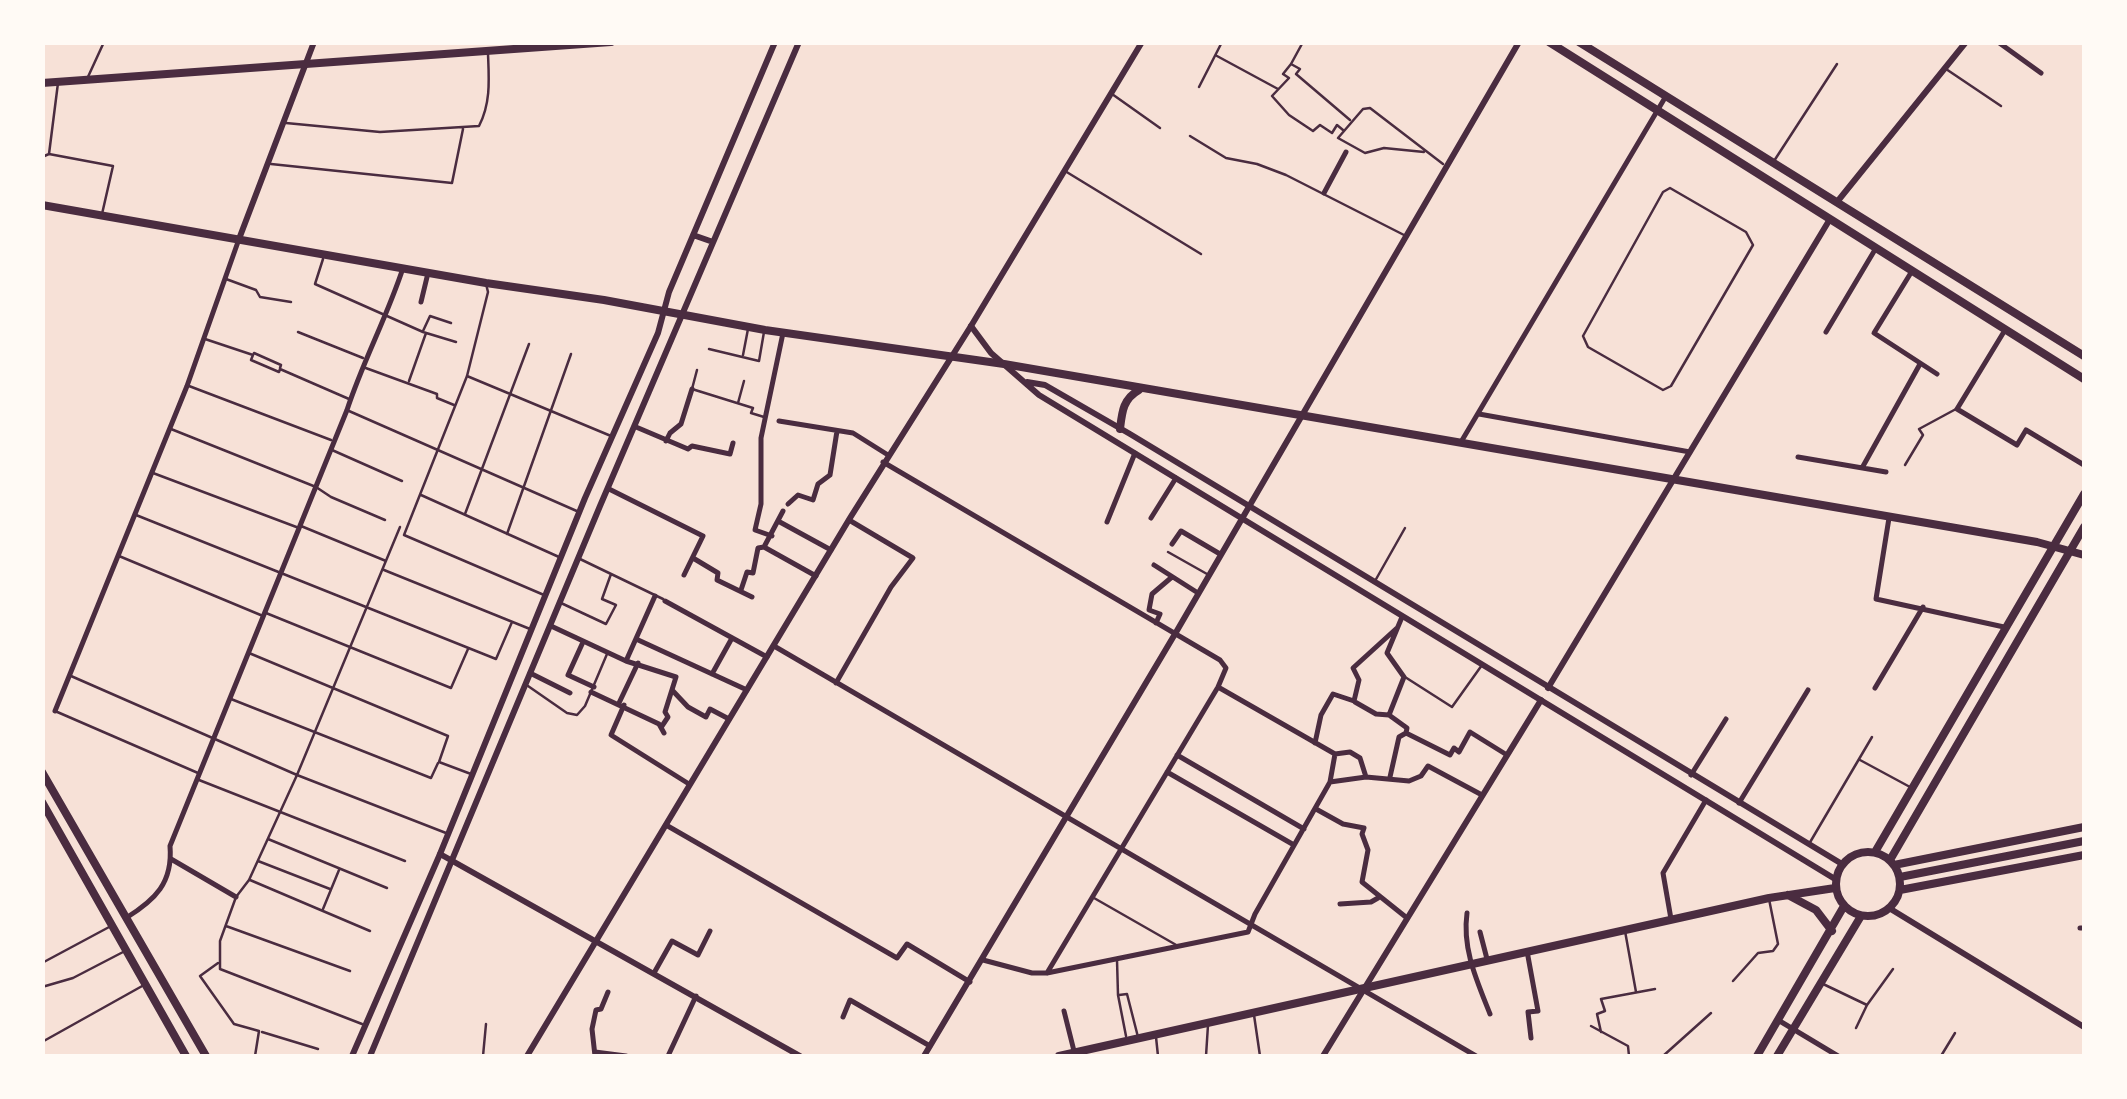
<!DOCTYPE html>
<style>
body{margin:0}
#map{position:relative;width:2127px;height:1099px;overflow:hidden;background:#f7e1d7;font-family:Roboto,sans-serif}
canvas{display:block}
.frame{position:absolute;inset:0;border:45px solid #fffaf5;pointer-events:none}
</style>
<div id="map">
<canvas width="2127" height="1099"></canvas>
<div class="frame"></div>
</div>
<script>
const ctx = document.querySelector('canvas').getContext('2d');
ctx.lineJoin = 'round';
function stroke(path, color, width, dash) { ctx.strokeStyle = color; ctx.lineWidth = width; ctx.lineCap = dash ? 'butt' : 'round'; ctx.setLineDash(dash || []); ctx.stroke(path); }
const service = new Path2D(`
 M1303,42l-12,22 9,5 -4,5 54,46
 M1855,42v1
 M1217,56l61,33
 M1291,64l-8,10 6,4 -17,18 17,19 24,16 7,-6 12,8 5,-8 6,5
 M1946,69l55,37
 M87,79l17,-37
 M1199,87l23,-45
 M1112,94l48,34
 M286,123l94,9 99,-6c12,-23 10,-47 9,-72
 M1190,136l36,22 31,6 29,11 118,60
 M1424,152l-40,-4 -19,5 -27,-15 25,-29 7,-1 73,56
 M49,154l64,12 -11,48
 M42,157l7,-3 9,-71
 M1774,161l63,-97
 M271,164l181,19 11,-54
 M1065,171l136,83
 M1670,188l76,44 7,13 -82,141 -8,4 -75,-43 -5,-11 80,-144z
 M323,259l-8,25 108,48 33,10
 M226,279l30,11 4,7 31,5
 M423,331l7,-15 21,7
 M298,332l65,26
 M205,339l48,16 1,-2 27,12 -1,3
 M709,349l50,12 5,-29
 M253,355l-2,5 28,12 1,-3 69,30
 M743,355l5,-26
 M363,367l74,27v4l17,7
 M697,370l-5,19 61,19 -2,5 13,4
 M467,376l144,60
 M409,381l17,-48
 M189,386l142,54
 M738,403l6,-22
 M349,411l230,101
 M171,429l145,58 15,10 54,23
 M332,450l70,31
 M1905,465l18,-30 -4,-6 37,-20
 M153,473l146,55
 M421,495l138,62
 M465,514l64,-170
 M136,515l360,144 16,-37
 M301,526l85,35
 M507,534l64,-180
 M404,535l63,-159 21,-84 -2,-8
 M404,535l140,60
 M1168,552l39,22
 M119,556l144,60
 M580,559l83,40
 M384,570l146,59
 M1375,581l30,-53
 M561,603l45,21 10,-19 -14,-6 9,-25
 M266,613l185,75 17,-39
 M249,653l199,83 -9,26 32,12
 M71,676l226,99 149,58
 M1405,677l47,30 30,-42
 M528,686l39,27 10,2 8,-9 22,-52
 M231,699l200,79 7,-15
 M55,711l143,62
 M1860,760l50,27
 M199,780l206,81
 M268,839l119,49
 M1809,844l63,-107
 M258,861l72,28
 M250,880l120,51
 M1094,898l84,48
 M323,909l16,-39
 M226,926l124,45
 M1625,931l11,61
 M1117,960l1,35 8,41
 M42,963l69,-37
 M218,963l-18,13 34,48 25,7 -4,25
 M1733,981l25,-28 15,-2 5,-7 -9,-45
 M1821,983l46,22
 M42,987l31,-9 52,-27
 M1119,995l8,-1 11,43
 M1254,1015l6,41
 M362,1024l-142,-55v-28l16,-44 13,-17 48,-105 103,-248
 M1591,1026l37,20 1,10
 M1856,1028l11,-23 26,-36
 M262,1032l56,17
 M1601,1032l-4,-18 8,-3 -4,-12 54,-10
 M1156,1037l2,19
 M42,1042l102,-57
 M483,1056l3,-32
 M1206,1056l2,-31
 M1663,1056l48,-43
 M1941,1056l14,-23`);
const minor = new Path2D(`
 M1998,42l43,31
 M1324,193l22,-41
 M1912,271l-38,62 63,41
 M421,302l7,-29
 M2005,330l-48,79 60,36 9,-15 58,35
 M1826,332l50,-84
 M1479,414l211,38
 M779,421l74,12 35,22
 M636,427l52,22 4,-3 38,8 3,-11
 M666,441l4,-8 11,-9 11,-35
 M1461,442l205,-346
 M1798,457l88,15
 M883,462l337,198 6,8 -8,19 -171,286
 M1862,468l58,-104
 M609,489l94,47 -19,39
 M788,504l10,-9 15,5 5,-16 12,-9 7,-44
 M783,511l-19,36 52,29
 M1151,518l25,-40
 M1889,518l-13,81 128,28
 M778,521l53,29
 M1107,522l28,-69
 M772,536l-17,-6 6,-26v-66l22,-105
 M1172,544l9,-13 39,23
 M693,558l25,15 -1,7 35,17
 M1154,565l44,28
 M741,590l6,-18 6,1 5,-25 6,-1
 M665,601l102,56
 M1156,623l4,-9 -11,-4 3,-16 20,-17
 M551,626l75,35 50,16 -11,35 3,5 -6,9
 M636,639l111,51
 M583,642l-15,33 26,12
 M774,646l702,410
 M626,661l29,-65
 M530,673l40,20
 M712,674l20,-36
 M836,683l55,-96 22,-29 -64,-38
 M1875,688l48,-81
 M673,691l15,16 18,10 4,-8 19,10
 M591,692l68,32 5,9
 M1355,702l21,12 13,1 15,-38 -17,-24 15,-36
 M619,703l19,-40
 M624,705l-13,30 78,49
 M55,711l132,-325 52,-147
 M1389,715l18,13 -1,5 44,22 4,-7 5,4 11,-20 37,23
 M1315,743l6,-28 12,-21 21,7 5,-21 -6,-12 44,-40
 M1335,754l15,-2 10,6 6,19
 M1177,755l127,74
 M1167,772l127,73
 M1691,775l35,-56
 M1390,777l9,-40 7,-4
 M1330,782l36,-5 43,4 12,-5 7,-10 54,29
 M1739,803l69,-113
 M1316,809l27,15 21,4 -2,6 6,16 -6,32 45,36
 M666,825l231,133 10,-14 63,38
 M171,859l65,38
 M1340,904l31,-2 7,-4
 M1467,913c-5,36 10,68 23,101
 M126,918c29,-18 47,-35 44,-72l177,-436c16,-49 40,-93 56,-142
 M1671,919l-8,-46 43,-73
 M2080,928h4
 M1480,932l7,27
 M1527,951l11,60 -10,1 3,26
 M983,960l49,13h15l201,-41 7,-18 75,-132 5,-28 -117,-67
 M654,973l18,-32 26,14 12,-24
 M1064,1011l10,40
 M843,1017l7,-17 80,46
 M1778,1020l60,36
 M595,1052l31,4
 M595,1056l-3,-27 4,-19 5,-1 7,-17
 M668,1056l28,-60`);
const tertiary = new Path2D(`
 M1837,202l129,-160
 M239,239l75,-197
 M1548,688l282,-469
 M440,854l360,202
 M527,1056l323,-538 121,-192 171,-284
 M924,1056l251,-422 344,-592
 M1323,1056l218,-356`);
const secondary = new Path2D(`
 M693,235l20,7
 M971,326l20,27 48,42 796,484
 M1027,382l18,3 85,49 712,430
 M1889,908l195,119
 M352,1056l88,-202 145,-356 73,-165 11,-41 106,-250
 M370,1056l230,-550 199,-464`);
const primary = new Path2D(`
 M1549,42l535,337
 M1579,42l505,314
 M42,83l569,-41
 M42,205l444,78 118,17 161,30 239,34 1033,178 47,13
 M1120,429c2,-17 3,-30 19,-39
 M42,772l164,284
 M42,802l144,254
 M1836 884a32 32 0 1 1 64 0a32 32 0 1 1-64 0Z
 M1875,852l209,-358
 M1890,860l194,-333
 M1894,865l190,-38
 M1900,877l184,-36
 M1900,890l184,-35
 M1788,895l28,15 16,21
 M1059,1056l710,-158 66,-10
 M1757,1056l87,-150
 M1777,1056l84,-140`);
stroke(service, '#4a2c40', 2.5);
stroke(minor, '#4a2c40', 5);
stroke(tertiary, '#4a2c40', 6);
stroke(secondary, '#4a2c40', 6);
stroke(primary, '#4a2c40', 8);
</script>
